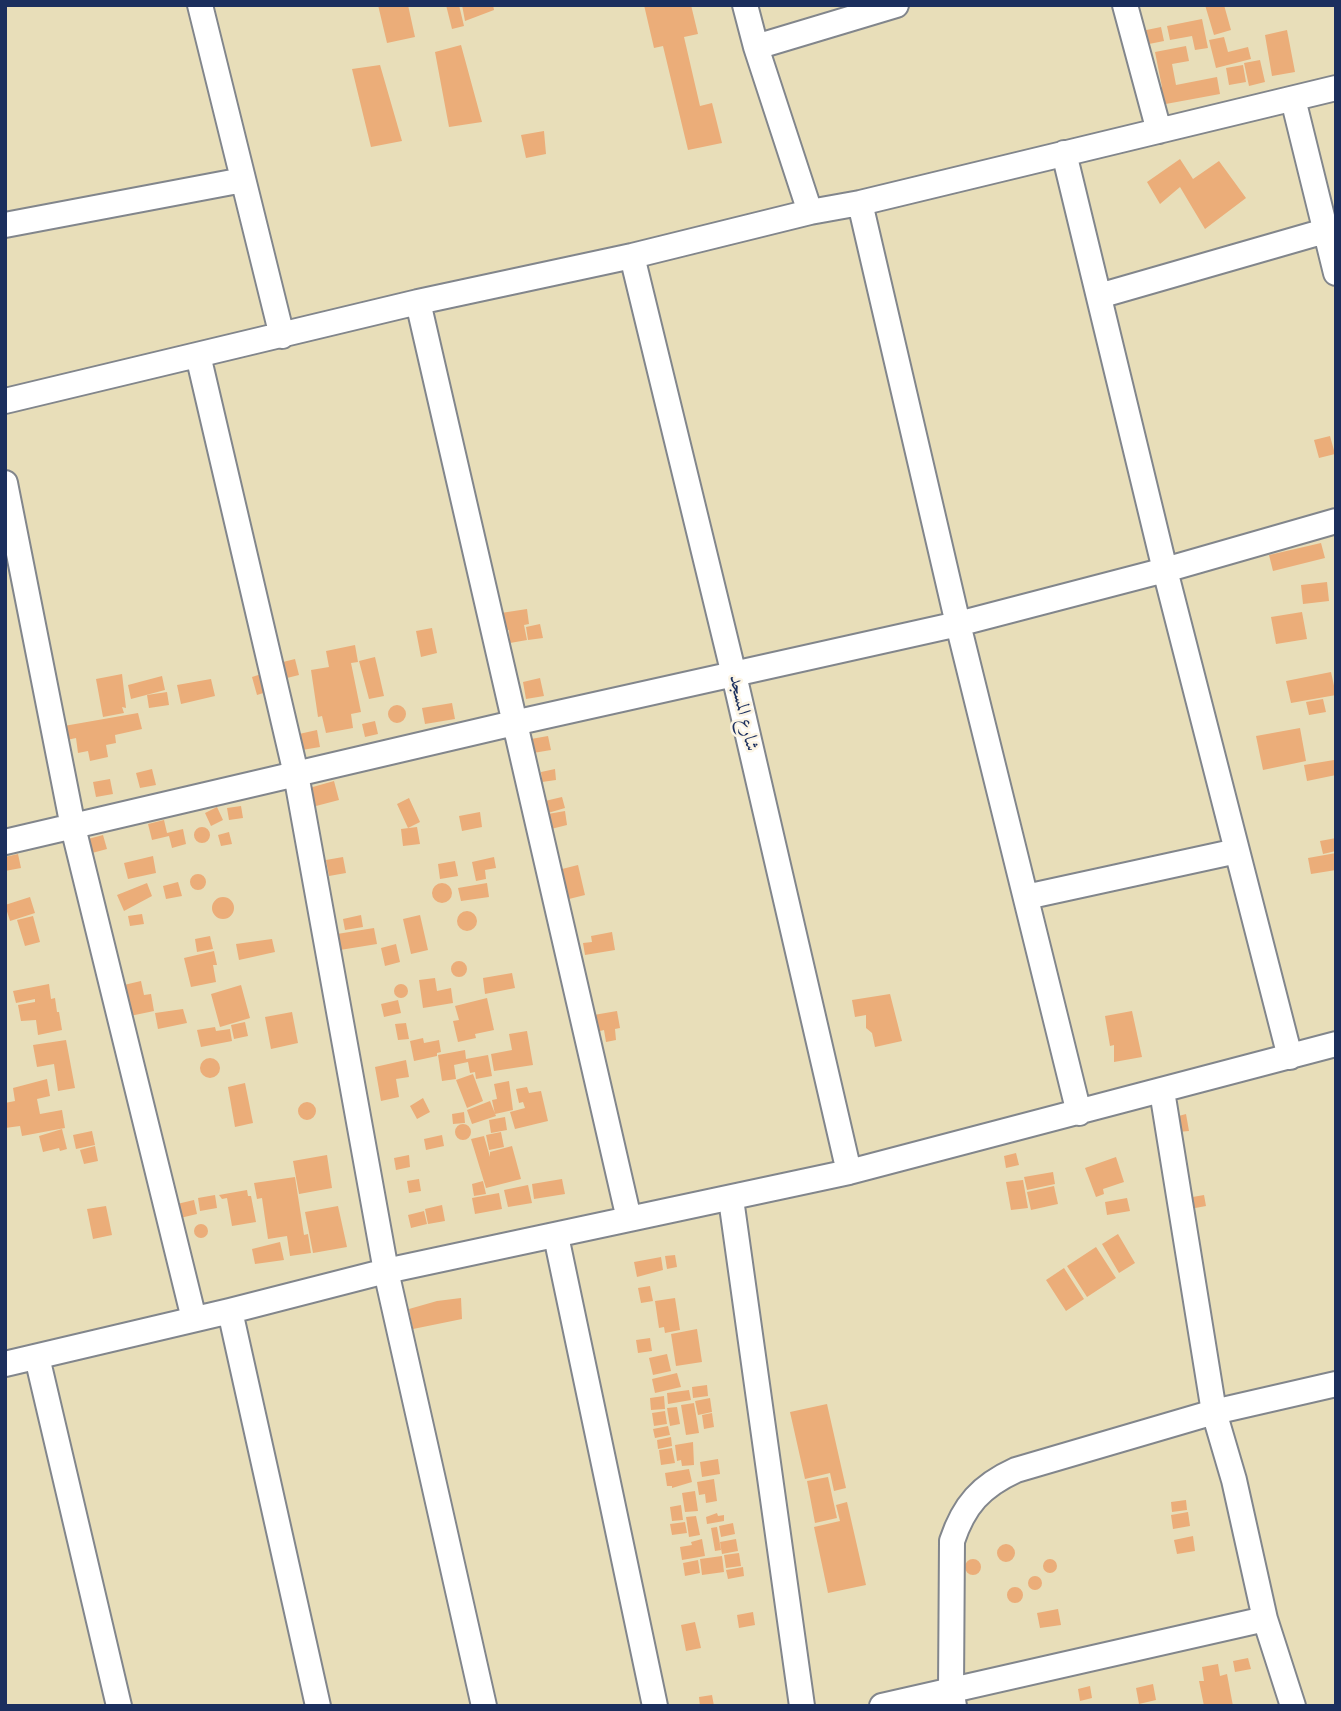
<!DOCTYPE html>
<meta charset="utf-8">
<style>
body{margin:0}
#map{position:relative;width:1341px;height:1711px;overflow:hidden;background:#e8deb9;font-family:"IM FELL French Canon",serif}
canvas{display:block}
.frame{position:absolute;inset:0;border:7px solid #1b2f5e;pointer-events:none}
</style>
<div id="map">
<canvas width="1341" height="1711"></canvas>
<div class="frame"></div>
</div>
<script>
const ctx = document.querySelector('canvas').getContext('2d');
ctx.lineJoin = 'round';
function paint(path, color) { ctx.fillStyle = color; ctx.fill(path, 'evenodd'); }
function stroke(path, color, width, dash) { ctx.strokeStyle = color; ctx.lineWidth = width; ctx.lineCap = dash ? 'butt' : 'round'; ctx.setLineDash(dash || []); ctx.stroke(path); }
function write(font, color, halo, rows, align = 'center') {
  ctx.font = font + ' "IM FELL French Canon",Amiri,serif'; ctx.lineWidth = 5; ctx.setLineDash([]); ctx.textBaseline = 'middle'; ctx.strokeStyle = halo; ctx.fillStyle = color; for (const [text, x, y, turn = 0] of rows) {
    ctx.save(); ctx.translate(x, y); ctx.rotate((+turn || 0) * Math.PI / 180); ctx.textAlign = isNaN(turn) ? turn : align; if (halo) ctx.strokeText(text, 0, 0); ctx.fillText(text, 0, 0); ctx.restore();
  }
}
const building = new Path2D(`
 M378,5h30l7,32 -28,6z
 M446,5h13l5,21 -12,3z
 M462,5h31l1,5 -29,11z
 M644,5h47l7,29 -14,3 16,69 12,-3 10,40 -34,7 -25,-104 -9,2z
 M1205,5h19l7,25 -17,5z
 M1202,19l6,29 -13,2 -3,-14 -22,4 -3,-14z
 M1161,27l3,14 -35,7 -2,-14z
 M1287,30l8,42 -23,4 -7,-41z
 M1224,37l4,15 20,-5 3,12 -35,9 -7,-28z
 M461,45l21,77 -33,5 -14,-75z
 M1186,46l3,15 -17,3 4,21 41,-8 3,17 -76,14 -3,-16 21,-5 -7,-35z
 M1260,60l5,22 -16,4 -5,-23z
 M380,65l22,76 -31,6 -19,-78z
 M1243,65l3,17 -17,3 -3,-17z
 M544,131l2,23 -20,4 -5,-23z
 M1180,159l13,20 26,-18 27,37 -41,31 -25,-42 -20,17 -13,-22z
 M1330,436l5,18 -16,4 -5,-18z
 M1321,543l4,15 -52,13 -4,-16z
 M1327,582l2,19 -26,3 -2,-19z
 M527,609l2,15 -5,1 3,15 -17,3 -1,-13 -5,1 -3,-18z
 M1302,612l5,27 -31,5 -5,-27z
 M540,624l3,14 -15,2 -2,-13z
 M432,628l5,25 -16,4 -5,-26z
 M355,645l3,17 -7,1 10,49 -10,2 2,14 -27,5 -4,-17 -4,1 -7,-47 18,-3 -3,-16z
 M375,657l9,39 -15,3 -10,-38z
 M295,659l4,16 -16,4 -4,-16z
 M277,669l5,18 -25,8 -5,-18z
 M1331,672l5,23 -45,8 -5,-22z
 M122,674l4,34 -4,-1 2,6 -21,4 -7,-38z
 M162,676l3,14 -34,9 -3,-14z
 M540,678l4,18 -18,3 -3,-17z
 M211,679l4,17 -34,8 -4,-19z
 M167,692l2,13 -20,3 -2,-13z
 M1323,699l3,13 -17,3 -3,-13z
 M452,703l3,16 -30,5 -3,-16z
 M388 714a9 9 0 1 1 18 0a9 9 0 1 1-18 0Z
 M138,713l4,16 -27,6 1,8 -10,2 2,12 -18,4 -2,-10 -10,2 -2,-15 -9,2 -3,-14z
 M375,721l3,13 -13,3 -3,-13z
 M1300,728l6,33 -43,9 -7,-34z
 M317,730l3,17 -18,3 -3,-16z
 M548,736l3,14 -18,3 -2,-14z
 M1334,760l2,15 -29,6 -3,-16z
 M152,769l4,16 -16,3 -4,-15z
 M555,769l1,11 -14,2 -1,-10z
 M110,779l3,15 -17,3 -3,-15z
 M334,781l5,19 -46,12 -5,-18z
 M562,797l3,11 -17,5 -3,-12z
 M409,798l11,24 -12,6 -11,-24z
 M241,806l2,12 -14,2 -2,-12z
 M217,807l6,13 -12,6 -6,-13z
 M565,811l2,14 -16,4 -3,-15z
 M480,812l2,15 -20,4 -3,-15z
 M164,820l3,13 16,-4 3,15 -14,4 -3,-12 -17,4 -4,-16z
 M194 835a8 8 0 1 1 16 0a8 8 0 1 1-16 0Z
 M417,827l3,17 -17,2 -2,-17z
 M229,832l3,12 -11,2 -3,-11z
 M103,835l4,14 -15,4 -4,-14z
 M1336,838v13l-13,3 -3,-13z
 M1336,853v17l-25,4 -3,-16z
 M18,854l3,14 -16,3v-14z
 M153,856l3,17 -28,6 -4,-16z
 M343,857l3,16 -17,3 -3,-16z
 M494,857l2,11 -11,2 1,9 -10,2 -4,-19z
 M455,861l3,15 -18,3 -2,-15z
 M578,865l7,30 -16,4 -7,-30z
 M190 882a8 8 0 1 1 16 0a8 8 0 1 1-16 0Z
 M178,882l4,14 -16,3 -3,-13z
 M432 893a10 10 0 1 1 20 0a10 10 0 1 1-20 0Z
 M147,883l5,13 -28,15 -7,-16z
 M487,883l2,14 -28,4 -3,-13z
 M30,897l5,16 -25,8 -5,-16z
 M212 908a11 11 0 1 1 22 0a11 11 0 1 1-22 0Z
 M457 921a10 10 0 1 1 20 0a10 10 0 1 1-20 0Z
 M142,914l2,10 -14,2 -2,-10z
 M361,915l2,12 -18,3 -2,-11z
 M420,915l8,35 -17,4 -8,-35z
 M33,916l7,26 -15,4 -8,-26z
 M374,928l3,16 -37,6 -3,-16z
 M612,932l3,18 -30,5 -2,-12 9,-1 -1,-6z
 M210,936l3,13 -16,3 -2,-13z
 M272,939l3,13 -36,8 -3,-16z
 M396,944l4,18 -15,4 -4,-18z
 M214,951l3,14h-4l3,17 -25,5 -7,-29z
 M451 969a8 8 0 1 1 16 0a8 8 0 1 1-16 0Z
 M512,973l3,15 -30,6 -2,-16z
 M435,978l2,13 14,-3 2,15 -30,5 -4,-28z
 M141,981l3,14 7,-1 3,17 -24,5 -6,-31z
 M394 991a7 7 0 1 1 14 0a7 7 0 1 1-14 0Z
 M49,984l2,15 4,-1 2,14h2l3,18 -24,5 -2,-15 -15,1 -3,-16 17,-3v-3l-19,4 -3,-12z
 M241,985l9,33 -30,9 -9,-33z
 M890,994l12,47 -27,6 -3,-14 -6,-5v-13l-11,2 -3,-17z
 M487,998l7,32 -19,4 1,4 -18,4 -5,-21 6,-1 -4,-14z
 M398,1000l3,13 -17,4 -3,-13z
 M183,1009l4,14 -29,6 -3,-16z
 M617,1011l3,17 -5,1 1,11 -10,2 -2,-12 -4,1 1,8 -8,1 -5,-24z
 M1132,1011l10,46 -28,5v-17l-4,1 -5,-30z
 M292,1012l6,31 -27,6 -6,-32z
 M245,1022l3,14 -14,3 -3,-14z
 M406,1023l3,16 -11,1 -3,-16z
 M215,1027l1,4 14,-2 2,12 -31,6 -4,-17z
 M527,1031l6,34 -39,6 -3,-17 21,-4 -3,-16z
 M423,1038l1,5 15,-3 2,12 -4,1v3l-23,5 -4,-20z
 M66,1040l9,48 -17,3 -4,-27 -17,3 -4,-22z
 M465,1050l1,9 22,-4 4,21 -16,3 -1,-7 -5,1 -2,-11 -14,3 2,14 -14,2 -4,-26z
 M200 1068a10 10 0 1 1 20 0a10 10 0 1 1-20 0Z
 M406,1060l3,17 -13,2 3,18 -18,4 -6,-34z
 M473,1074l10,27 -16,7 -11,-28z
 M47,1079l3,17 -13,3 3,15 22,-4 3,18 -43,8 -2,-10 -15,2v-25l10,-2 -2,-13z
 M509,1081l4,29 -18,4 -3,-14 5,-1 -3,-15z
 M245,1083l8,40 -18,4 -7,-40z
 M527,1087l2,6 12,-2 7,30 -33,8 -5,-17 15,-4 -2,-6 -4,1 -3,-14z
 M423,1098l7,14 -13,7 -7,-13z
 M490,1101l6,15 -24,8 -5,-14z
 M298 1111a9 9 0 1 1 18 0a9 9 0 1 1-18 0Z
 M464,1112l1,11 -12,1 -1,-10z
 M1186,1114l3,17 -11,1 -3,-15z
 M505,1117l2,13 -16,3 -2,-13z
 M455 1132a8 8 0 1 1 16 0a8 8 0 1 1-16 0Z
 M62,1129l5,20 -7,2 -1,-3 -16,4 -4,-16z
 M92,1131l3,14 -19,4 -3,-14z
 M501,1132l3,15 -15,3 -3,-15z
 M442,1135l2,11 -18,4 -2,-11z
 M484,1136l6,21v-5l22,-6 9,33 -35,9 -15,-49z
 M95,1146l3,15 -14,3 -4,-14z
 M1016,1153l3,12 -13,3 -2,-12z
 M327,1155l5,33 -33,6 -6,-33z
 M409,1155l1,12 -14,3 -2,-12z
 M1116,1157l8,25 -21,7 1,5 -8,3 -11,-29z
 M1053,1172l2,12 -28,6 -3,-13z
 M295,1177l9,58 4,-1 3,19 -21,3 -3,-20 -19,3 -6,-41 -5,1 -3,-16z
 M419,1179l2,12 -12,2 -2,-12z
 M562,1179l3,15 -31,5 -2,-15z
 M1023,1180l5,28 -17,2 -5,-28z
 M483,1181l3,13 -12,2 -2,-12z
 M528,1185l4,18 -24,4 -4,-17z
 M1054,1186l4,18 -27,6 -4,-18z
 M247,1190l1,6h3l5,26 -24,4 -5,-28 -5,1 -3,-4z
 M499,1193l3,16 -27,5 -3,-16z
 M215,1195l2,13 -17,3 -2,-13z
 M1204,1195l2,11 -16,3 -3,-11z
 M1127,1198l3,13 -23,4 -2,-13z
 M194,1200l3,14 -17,4 -3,-14z
 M442,1205l3,16 -17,3 -3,-15z
 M106,1206l6,29 -19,4 -6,-30z
 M338,1206l9,41 -34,6 -8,-41z
 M424,1211l3,13 -16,4 -3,-13z
 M194 1231a7 7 0 1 1 14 0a7 7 0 1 1-14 0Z
 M1118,1234l17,29 -16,10 -17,-29z
 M280,1242l4,18 -29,4 -3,-15z
 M1096,1247l20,31 -29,19 -20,-31z
 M675,1255l2,12 -10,2 -2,-13z
 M661,1257l2,13 -26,7 -3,-15z
 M1064,1268l20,31 -18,12 -20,-31z
 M650,1286l3,15 -12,2 -3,-15z
 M461,1298l1,21 -49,10 -4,-20 28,-8z
 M675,1298l5,32 -15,3 -1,-6 -5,1 -4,-27z
 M697,1329l5,33 -26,4 -5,-32z
 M650,1338l2,13 -14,2 -2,-13z
 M667,1354l4,17 -18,4 -4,-17z
 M677,1373l4,14 -26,6 -3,-14z
 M707,1385l1,11 -15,2 -1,-11z
 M689,1390l2,10 -23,4 -1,-11z
 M664,1396l1,13 -14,1 -1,-12z
 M710,1398l2,14 -14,3 -3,-14z
 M694,1403l5,30 -13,2 -5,-30z
 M827,1404l19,84 -12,3 -4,-18 -25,6 -15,-67z
 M677,1407l3,17 -10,2 -3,-18z
 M665,1411l2,13 -13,2 -2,-13z
 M712,1413l2,14 -10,2 -2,-14z
 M668,1426l2,9 -15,3 -2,-9z
 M671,1437l1,9 -14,3 -1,-9z
 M693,1442l1,23 -12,1 -1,-6 -4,1 -2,-16z
 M672,1448l3,15 -14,2 -2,-15z
 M718,1459l2,15 -18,3 -2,-15z
 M689,1469l3,13 -20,6v-2h-5l-2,-13z
 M828,1477l9,41 -22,5 -8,-42z
 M714,1479l3,22 -11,2 -1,-9 -6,1 -2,-13z
 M695,1491l3,20 -13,1 -3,-19z
 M1186,1500l1,10 -15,2 -1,-10z
 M847,1502l19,83 -38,8 -14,-66 26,-6 -4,-16z
 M681,1505l2,15 -11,1 -2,-14z
 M1188,1512l2,14 -17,3 -2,-14z
 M717,1513l1,3 6,-1v6l-17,3 -1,-7z
 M696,1516l4,19 -11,2 -3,-20z
 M685,1522l2,11 -15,2 -2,-11z
 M733,1523l2,11 -14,3 -2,-11z
 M717,1527l4,23 -6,1 -4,-23z
 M1193,1536l2,15 -18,3 -3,-14z
 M702,1539l3,17 -23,4 -2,-13 12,-2 -1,-3z
 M736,1539l2,12 -16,3 -2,-12z
 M997 1553a9 9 0 1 1 18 0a9 9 0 1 1-18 0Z
 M739,1553l2,13 -15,2 -2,-13z
 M722,1556l2,16 -22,3 -2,-16z
 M965 1567a8 8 0 1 1 16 0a8 8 0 1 1-16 0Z
 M1043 1566a7 7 0 1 1 14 0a7 7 0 1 1-14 0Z
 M698,1560l2,13 -15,3 -2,-13z
 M743,1567l1,9 -16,3 -2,-9z
 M1028 1583a7 7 0 1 1 14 0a7 7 0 1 1-14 0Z
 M1007 1595a8 8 0 1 1 16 0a8 8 0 1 1-16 0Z
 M1058,1609l3,16 -21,3 -3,-15z
 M753,1612l2,13 -16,3 -2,-13z
 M695,1622l6,26 -15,3 -5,-26z
 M1248,1658l3,11 -16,3 -2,-11z
 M1218,1664l2,12 7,-2 6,32h-29l-5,-25h5l-2,-14z
 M1153,1684l3,16 -17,4 -3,-16z
 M1090,1686l2,12 -12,3 -2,-12z
 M712,1695l2,11h-14l-1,-9z`);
const minor = new Path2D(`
 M200,5l82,331
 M745,5l11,42 54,165
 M1125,5l34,126
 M756,47l140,-42
 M1293,99l43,174
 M1064,153l101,417 125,487
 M860,203l98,421 121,489
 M5,225l238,-45
 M632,256l102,419 115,497
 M1099,296l226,-65
 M418,302l211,917
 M198,355l98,419 90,497 98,435
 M5,401l413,-99 214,-46 178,-44 50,-9 476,-115
 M5,483l68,344 121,492
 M5,842l509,-119 444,-99 207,-54 171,-49
 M1026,897l211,-46
 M1162,1091l52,321 20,68 31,139 28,87
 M731,1199l71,507
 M556,1236l99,470
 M230,1311l88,395
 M37,1357l82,349
 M5,1364l225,-53 156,-40 463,-99 487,-128
 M882,1706l383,-87
 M954,1706l-3,-17 1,-148c12,-36 29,-55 64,-71l198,-58 122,-28`);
const streetNames = [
 ["شارع المسجد",743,713,77]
];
paint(building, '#ebad79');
stroke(minor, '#82868c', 28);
stroke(minor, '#fff', 24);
write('19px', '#1b2f5e', '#fcf5e5', streetNames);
</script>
